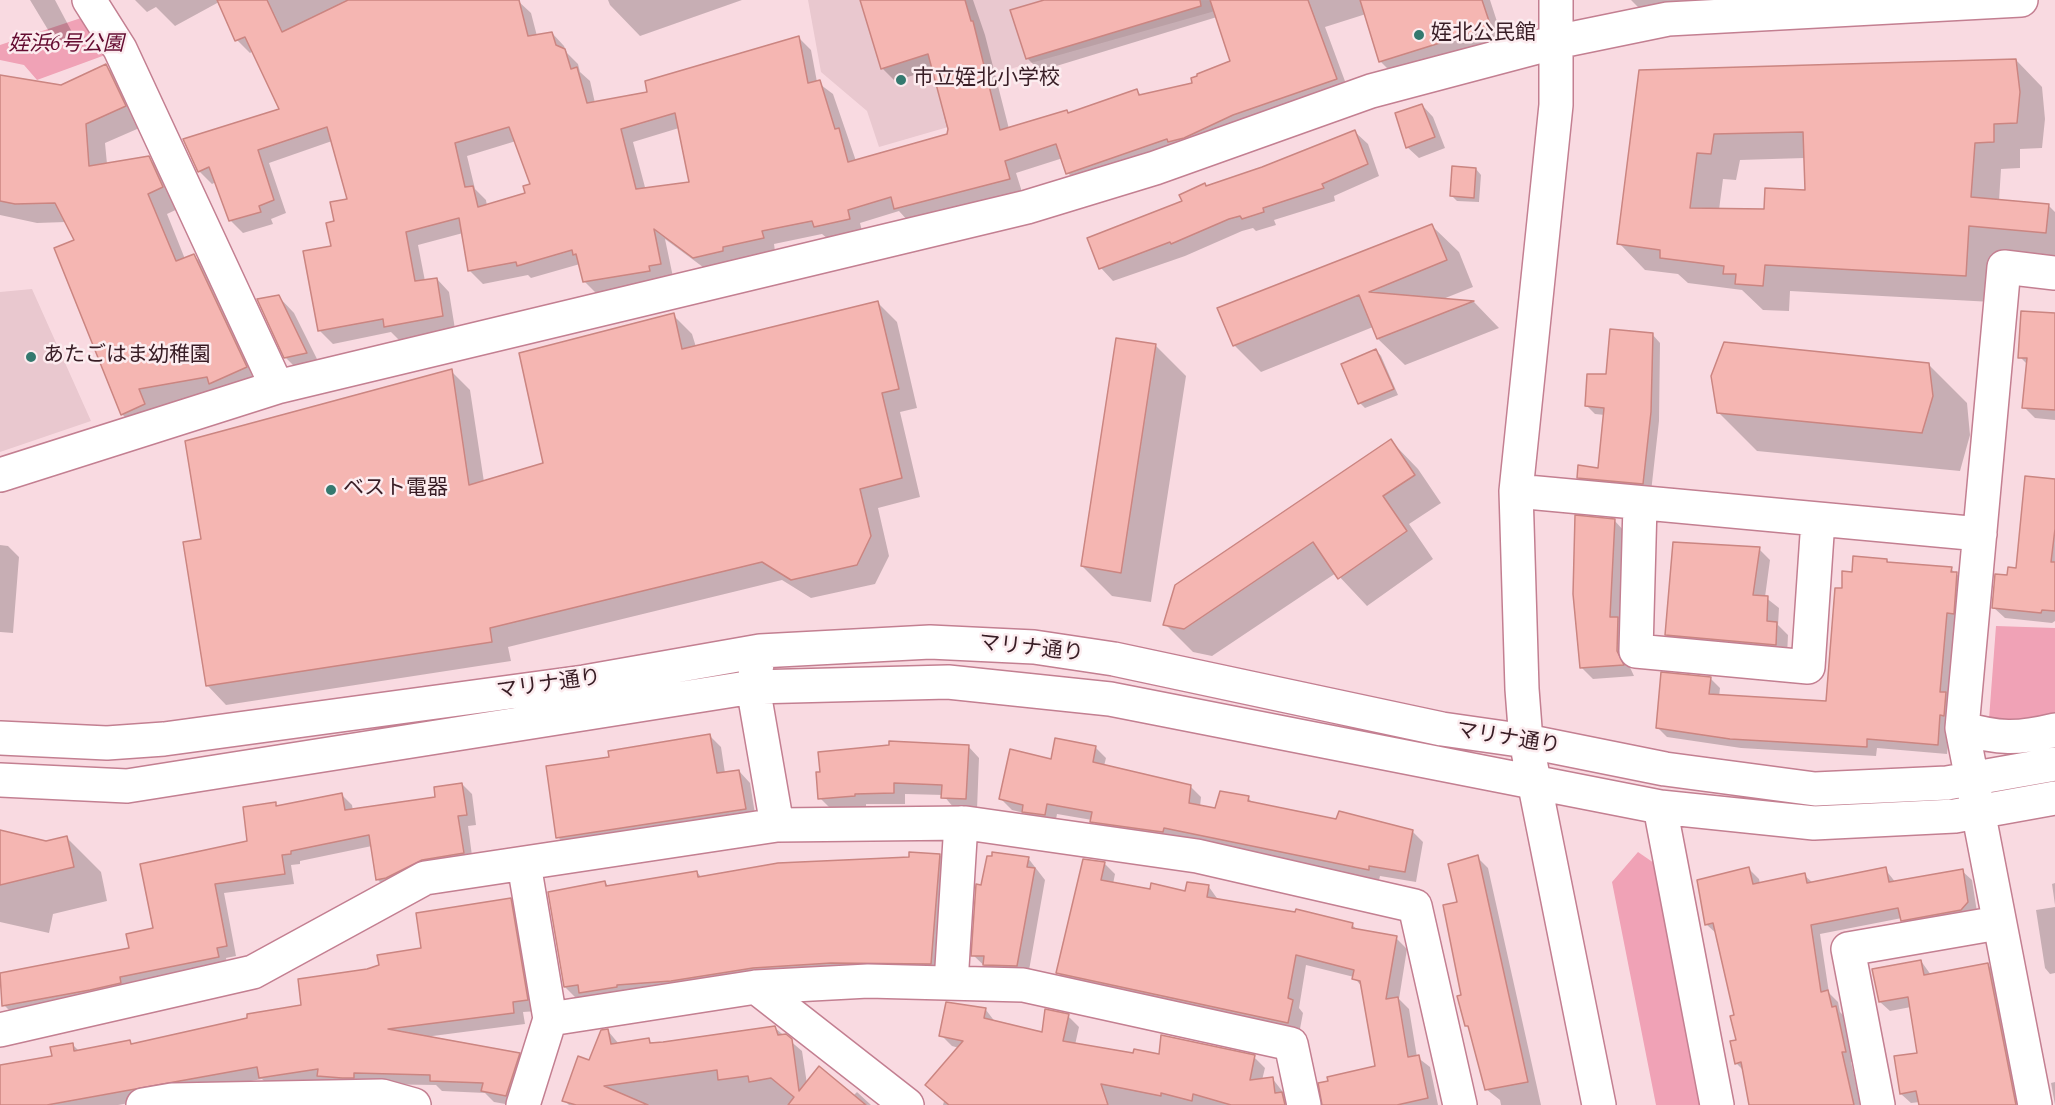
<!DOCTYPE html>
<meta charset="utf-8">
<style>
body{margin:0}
canvas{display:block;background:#f9dae1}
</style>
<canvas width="2055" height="1105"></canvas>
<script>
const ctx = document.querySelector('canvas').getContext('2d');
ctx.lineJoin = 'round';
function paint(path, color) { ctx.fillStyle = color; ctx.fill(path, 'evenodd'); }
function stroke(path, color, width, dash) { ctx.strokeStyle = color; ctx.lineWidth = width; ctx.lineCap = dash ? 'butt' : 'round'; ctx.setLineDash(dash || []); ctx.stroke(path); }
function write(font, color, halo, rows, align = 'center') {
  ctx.font = font + ' Spectral,"Noto Sans JP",serif'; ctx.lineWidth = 5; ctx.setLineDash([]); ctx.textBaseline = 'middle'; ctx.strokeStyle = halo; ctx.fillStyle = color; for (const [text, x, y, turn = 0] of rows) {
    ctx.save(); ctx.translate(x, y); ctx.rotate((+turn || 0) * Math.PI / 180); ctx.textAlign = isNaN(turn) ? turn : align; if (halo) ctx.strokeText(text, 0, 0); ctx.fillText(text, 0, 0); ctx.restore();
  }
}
const built = new Path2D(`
 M808,0h446l-315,89 9,38 -69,20 -12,-36 -46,-39z
 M32,289l59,132 -91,31v-160z`);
const green = new Path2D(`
 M87,16l21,38 -71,26 -13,-15 -24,-5v-15z
 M1996,626l59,2v93l-46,10 -20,-12z
 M1638,852l16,11 50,242h-48l-44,-223z`);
const shadow = new Path2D(`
 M30,0h25l18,34 -17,9z
 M135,0h382l14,13 6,23 15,-3 12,13 3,7 11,11 2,8 10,9 5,22 54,-10 149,-56 13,13 6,32 16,12 23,67 93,-25 -16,-67 -38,12 -13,-13 -21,-68h112l12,35 24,94 60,-15 68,-23 5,5 52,-12 38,-22 -15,-45 -177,54 -13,-13 22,-58h441l13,40 -110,34 -13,-13 -14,-47 -41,13 24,65 -268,94 -13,-13 -5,-15 -47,15 6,19 -114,29 -9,-10 -39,12 2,8 -34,8 -6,-5 -48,10 1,7 -41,9 1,3 -28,7 -42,-31 8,38 -76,17 -13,-13 -4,-17 -49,14 -3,-3 -45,9 -13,-13 -7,-38 -45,12 7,36 12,-2 12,13 6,37 -56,11 -8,-8 -58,12 -13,-13 16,-109 13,-22 -17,-59 -63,22 17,50 -15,6 2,5 -30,9 -13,-13 -14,-38 -4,2 -13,-13 82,-61 -28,-59 -3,2 -13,-13 -18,-38 -44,24 -19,-19 -9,5zM679,128l12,55 -45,8 -13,-49zM516,141l16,44 -6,9 -39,12 -1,-6 -11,-11 -8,-33z
 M608,0h134l-102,36 -30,-31z
 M1631,0h117l-103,14z
 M2016,60l26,27 3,32 -3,29 -22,1v19l-19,1 -2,32 49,4 7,7v45l-60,-6 -3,51 -202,-11 -1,20 -26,-1 -21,-20 -54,-7 -10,-9 -33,-4 -26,-27 21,-172zM1805,158l2,34 -42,18h-46l4,-31 13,1 4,-20z
 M106,66l20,20 18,40 -39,17 2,21 41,-7 20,20 14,30 -15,7 18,45 9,-3 20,19 52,112 -125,47 -19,-20 -46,-173 -10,-19 -29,1 -37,-8v-139l62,10z
 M1422,105l11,12 12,31 -26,10 -12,-11z
 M1355,132l13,12 11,32 -45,20 1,5 -61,19 2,5 -20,6 -3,-3 -11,3 -57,25 -72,25 -12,-13 -12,-29 95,-37 23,-14z
 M1476,169l5,6 -2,27 -22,-1 -5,-5z
 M1432,226l27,26 14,35 -30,12 31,3 25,26 -94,37 -27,-26 -5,-12 -112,45 -27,-27z
 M278,296l16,17 28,56 -20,5 -17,-17z
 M878,303l19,19 20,86 -17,4 20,85 -42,11 11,48 -14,28 -64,14 -29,-18 -274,67 3,14 -285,44 -19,-20 -5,-145 249,-169 19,19 14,92 60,-17 129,-150 19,19 4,13z
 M2055,315v105l-20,-2 -11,-11 4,-42 -8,-8z
 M1652,334l8,9 -1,78 -8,71 -64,-6 -8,-9 20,-8 6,-54 -10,-1 -9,-9 22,-29z
 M1117,340l39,6 30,30 -35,226 -39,-6 -30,-30z
 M1376,350l5,6 17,39 -33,13 -5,-5z
 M1928,364l39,39 3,32 -10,36 -203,-20 -38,-38z
 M1391,441l27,28 23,34 -32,21 24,35 -66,47 -31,-33 -124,83 -19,-4 -28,-28z
 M2055,480v141l-3,2 -47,-5 -12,-11 15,-30 10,-7z
 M1614,520l11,12 3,131 6,13 -41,3 -11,-11z
 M0,545l8,1 11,11 -6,76 -13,-1z
 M1759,549l11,11 -5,37 14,11 -1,17 10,10 -1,21 -110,-11 -11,-11z
 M1887,560l3,4 61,5 15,14 -19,171 -70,-6 -1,8 -135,-8 -74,-11 -10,-10 53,-49 10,10 -1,9 108,6 16,-113 10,-16z
 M710,736l11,11 4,26 14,-2 11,12 6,37 -187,29 -11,-12 52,-78z
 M968,746l11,12 -2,52 -23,-2 -11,-13 -38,-1v10h-39v3l-35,2 -11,-11z
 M1095,747l11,11 -2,8 86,20 11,11 -1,10 16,3 32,-12 6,6 83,17 75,10 11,11 -7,40 -36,-6 -1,4 -204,-42 -73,-6 -10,-12 -35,-6 -2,11 -21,-3 -10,-9 -12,-3 -11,-11 51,-39z
 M462,784l10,10 4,31 -8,1 5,37 -86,26 -10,-10 -5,-33 -72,15v3l-9,1 3,19 -70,9 12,63 -10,2 2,9 -214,48 -10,-10 -4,-31 131,-24 118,-108 26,-38 3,3 64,-12 10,10 1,6 84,-13z
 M0,831l46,11 21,-4 34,34 6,29 -54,13 -4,19 -49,-11z
 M940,855l11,12 -9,107 -350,30 -7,-7 -9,1 -11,-11 40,-105 4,5 88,-15 5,6z
 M1477,857l11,11 53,237h-40l-1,-5 -14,-11 -15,-59 -4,-5 -5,-29 -3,-93z
 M1028,858l17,22 -17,96h-33l-22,-21 9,-69z
 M1104,863l11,11 -2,10 38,7 35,2 23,-6 10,14 133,24 7,6 37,7 11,11 -8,50 10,10 8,48 13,10 8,38h-115l53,-38 -14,-80 -8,-10 -48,-12 -7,43 4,5 -4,21 -230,-50 -11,-11z
 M1749,869l10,10 1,5 44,-9 9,8 72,-14 11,14 66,-12 10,9 5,32 -65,18 -10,-12 -82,16 9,59 9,9 2,10 5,5 10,44 -4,1 10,43h-111l-6,-34 -8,-8v-47l-19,-82 -10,-9z
 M2055,883v22l-3,-21z
 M510,900l11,11 17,100 -15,1 2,12 -100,13 94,17 11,11 -19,40 -17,-3 -9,-9 -43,-2 -6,-6 -71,-1 -35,3 -6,-7 -53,8 -9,-9 -144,26h-118v-39l54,-9 18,-13 8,8 50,-10 3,3 170,-38 64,-37 55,-21z
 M2055,907v66l-5,1 -5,-6 -9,-58z
 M1921,961l10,14 57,-10 10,10 25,130h-103v-3l-9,1 -10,-9 18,-40 -8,-47 -21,4 -10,-9z
 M986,1010l10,13 48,11 24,-18 11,11 -4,18 60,10 119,2 11,11 -3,12 10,-2 21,27h-350l16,-57 -7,-2 -11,-11z
 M774,1027l28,24 5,33 46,12 4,-4 14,13h-302l-5,-5 44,-69 11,13 29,-4 5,4z
 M2055,1082v23l-4,-22z`);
const building = new Path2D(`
 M217,0h50l15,32 66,-32h171l9,36 24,-4 4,13 9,4 6,20 6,-2 10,36 60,-11 -2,-11 154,-45 9,47 12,-3 15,49 4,-1 9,34 99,-28 1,-5 -20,-75 -47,15 -21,-69h105l6,21h2l27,109 67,-20 1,3 69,-24 2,6 53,-12 -1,-5 6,-2v-2l33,-13 -20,-61h98l29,79 -104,36 -49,23 -16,4 -1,-3 -101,35 -10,-30 -51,17 5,18 -116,30 -3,-12 -43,13 2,9 -36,8 -2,-6 -50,10 2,7 -41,9v4l-30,7 -39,-29 7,35 -12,2 1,5 -67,11 -7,-28 -3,1 -1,-5 -55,16 -1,-4 -48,9 -9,-53 -53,14 9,49 22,-3 6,38 -59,11 -1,-8 -65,12 -15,-80 28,-5 -5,-23 8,-2 -4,-19 17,-3 -20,-72 -69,23 16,50 -15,6 2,6 -32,9 -20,-54 -11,5 -15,-33 96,-30 -34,-72 -10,4zM675,113l14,69 -53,7 -15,-60zM509,127l21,57 -7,2 2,7 -47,14 -5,-21 -8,1 -10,-44z
 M1044,0h156l1,6 -175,53 -16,-49z
 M1360,0h122l9,27 -112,35z
 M2016,59l4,33 -3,31 -23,1v18l-19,1 -4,54 78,7 -3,29 -77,-7 -3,50 -201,-11 -2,21 -28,-2 1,-10h-13l1,-8 -64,-8v-8l-43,-6 22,-174zM1803,132l2,58 -40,-2 -1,21 -74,-1 7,-55 14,1 3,-20z
 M106,64l20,42 -40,18 3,42 60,-10 14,31 -15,7 28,67 18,-7 53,113 -38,17 -2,-7 -68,12 6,15 -24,11 -67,-167 20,-8 -19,-37 -40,1 -15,-3v-126l61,10z
 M1422,104l13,33 -29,11 -11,-35z
 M1355,130l13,34 -46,20 2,4 -61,20 1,4 -22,7 -2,-3 -11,3 -58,25 -1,-2 -71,27 -12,-31 95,-37 -3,-6 26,-12 1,3 56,-19z
 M1452,166l24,2 -2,30 -24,-2z
 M1432,224l15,36 -78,32 105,9 -97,38 -18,-44 -126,51 -16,-38z
 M279,295l28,58 -23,5 -27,-59z
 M878,301l21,88 -17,4 20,85 -42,11 11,47 -14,29 -66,15 -29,-18 -272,66 2,14 -286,44 -23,-144 18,-3 -16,-98 267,-72 17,116 74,-22 -24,-110 155,-40 8,36z
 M2021,311l34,2v97l-33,-2 5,-50h-9z
 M1610,329l43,4 -2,79 -8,72 -66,-6 1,-13 20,3 6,-60 -19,-2 2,-32h19z
 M1116,338l40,6 -35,229 -40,-7z
 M1724,342l205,21 4,33 -11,37 -205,-20 -6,-37z
 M1376,349l18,40 -36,15 -17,-40z
 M1391,439l24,36 -32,21 24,35 -69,48 -25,-37 -129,87 -21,-4 12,-40z
 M2025,476l30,3v50l-4,33h4v49l-13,-1 -1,3 -49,-5 3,-34 12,1 1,-8 8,1z
 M1575,515l40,4 -5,98h8l-1,34 7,14 -44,3 -7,-74z
 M1673,542l87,5 -7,48 15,1 -1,25 10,1 -1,23 -111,-10z
 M1853,556l34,3v3l65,5 -1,5h6l-3,42 -7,-1 -7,79h6l-2,24 -4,-1 -2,30 -71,-6v8l-137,-8 -74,-11 5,-56 50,5 -2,17 117,7 9,-113h7v-17l10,1z
 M710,734l7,39 22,-3 7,39 -190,29 -10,-72 63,-9 -1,-6z
 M1055,738l41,8 -3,16 98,23 -2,18 26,5 5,-17 29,5 -1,5 88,18 3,-8 74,19 -8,42 -36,-6v4l-205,-42 -1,4 -8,-1 -65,-9 2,-10 -45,-8 -2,11 -23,-3 1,-7 -24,-6 11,-50 41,10z
 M889,741l80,4 -3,54 -25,-1 1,-13 -48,-2v10l-39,1v2l-37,3 -2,-27h4l-2,-20 71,-7z
 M462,783l5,32 -9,1 6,37 -42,7 -36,18 -10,2 -7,-45 -78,16v3l-9,1 3,19 -70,10 12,62 -10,2 2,9 -99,20 1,6 -31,7 -88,16 -2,-33 129,-25 -3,-14 27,-6 -13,-64 107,-23 -4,-34 33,-5v4l66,-13 3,17 90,-13 -1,-10z
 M0,830l46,11 21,-5 7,31 -74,18z
 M909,852l31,2 -9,110 -100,-1 -78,5 -82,13 -54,4v2l-38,6 -1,-8 -14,2 -16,-95 57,-11 1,5 91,-15 1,6 80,-14 131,-6z
 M992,852l37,5 -2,10 8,1 -18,98 -34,-1 1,-9h-13l5,-72 5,1 6,-29h5z
 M1478,855l50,227 -43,8 -17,-64h-3l-8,-30 4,-1 -18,-90 14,-3 -9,-38z
 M1083,859l22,3 -4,18 49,9 1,-6 34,8 2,-9 22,3 -2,12 88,15 1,-3 57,14 -1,5 45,8 -11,63 12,-2 10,60 11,-2 9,43 -31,7h-75l-4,-22 10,-2 -1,-4 48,-11 -15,-85 -8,-2 2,-9 -58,-15 -8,43 5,2 -5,23 -232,-50z
 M1749,867l4,17 52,-11 2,10 79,-16 3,15 74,-13 5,33 -7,8 -60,11 -3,-13 -87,17 10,67 7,-2 4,17 4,-1 10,46h-4l12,53h-105l-8,-43 -6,2 -5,-23 6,-1 -6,-24 4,-1 -21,-92 -8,2 -8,-45z
 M511,898l17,102 -15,2 1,11 -126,16 132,24 -14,43 -25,-5 2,-8 -53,-2v-6l-76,-2v5h-12l-25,-2 1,-7 -59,9 -2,-11 -210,38h-47v-40l52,-9 -2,-9 23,-4 1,8 56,-11 1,4 116,-26v-4l54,-9 -3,-26 69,-10 12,-4 -2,-10 44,-7 -5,-35z
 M1921,960l3,15 64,-12 28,142h-97l-3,-14 -16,3 -6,-38 23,-3 -9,-56 -29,5 -7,-33z
 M946,1002l40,6 -2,10 58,14 3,-23 24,5 -6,27 70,12 1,-4 25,5 2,-19 94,20 -5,25 23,-3 2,16 7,-1 3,13h-54l-38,-11 -1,7 -31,-8v3l-60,-12 7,21h-159l-24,-20 38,-44 -24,-5z
 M775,1026l3,9 8,-1 6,5 7,52 20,-25 47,39h-78l6,-8 -23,-19 -22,4 -1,-6 -30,4 -1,-10 -113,16 44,19h-72l-14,-4 16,-45 11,4 12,-30 7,-1 3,15 38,-6 1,5 13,-1z`);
const minor = new Path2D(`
 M89,0l31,49 157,338
 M1556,0v105l-40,386 6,198 4,52 73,364
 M0,475l277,-88 750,-180 128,-39 216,-77 185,-49 112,-23 353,-19
 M1516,491l464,43
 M1640,505l-4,146 172,16 10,-147
 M757,664l-4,23 24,138
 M1962,728c36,11 56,11 93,2
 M0,738l107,5 57,-4 420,-57 176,-31 170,-9 104,5 80,12 328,70 84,12 139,28 150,20 132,-6 108,-19
 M0,780l127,6 626,-99 195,-5 162,17 550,108 154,16 141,-7 100,-18
 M1660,807l57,298
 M524,864l26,155
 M951,983l10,-160
 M756,987l151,118
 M0,1030l253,-58 172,-94 352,-53 189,-2 231,33 218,50 45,199
 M143,1105l29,-5 210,-4 32,9
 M523,1105l27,-86 206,-32 112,-6 155,4 268,59 13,61
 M1878,1105l-30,-156 150,-26
 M2035,1105l-73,-377 42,-461 51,6`);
const markers = [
 [1419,35,6,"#34796f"],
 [901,80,6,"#34796f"],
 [31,357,6,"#34796f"],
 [331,490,6,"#34796f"]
];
const poiNames = [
 ["姪北公民館",1431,35],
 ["市立姪北小学校",913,80],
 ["あたごはま幼稚園",43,357],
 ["ベスト電器",343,490]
];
const parkNames = [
 ["姪浜6号公園",66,46]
];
const streetNames = [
 ["マリナ通り",1031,650,6],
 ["マリナ通り",549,686,-8],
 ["マリナ通り",1508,740,9]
];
paint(built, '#e9c8cf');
paint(green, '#f0a2b6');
paint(shadow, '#0003');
paint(building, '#f5b6b2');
stroke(building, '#cb8581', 1.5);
stroke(minor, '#c37f91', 36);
stroke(minor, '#fff', 33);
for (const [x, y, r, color] of markers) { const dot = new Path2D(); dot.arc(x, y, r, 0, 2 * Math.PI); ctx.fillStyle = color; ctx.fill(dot); stroke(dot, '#fcecef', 2); }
write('21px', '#381d25', '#fcecef', poiNames, 'left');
write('italic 21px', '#640b30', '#fcecef', parkNames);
write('21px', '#381d25', '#fcecef', streetNames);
</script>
